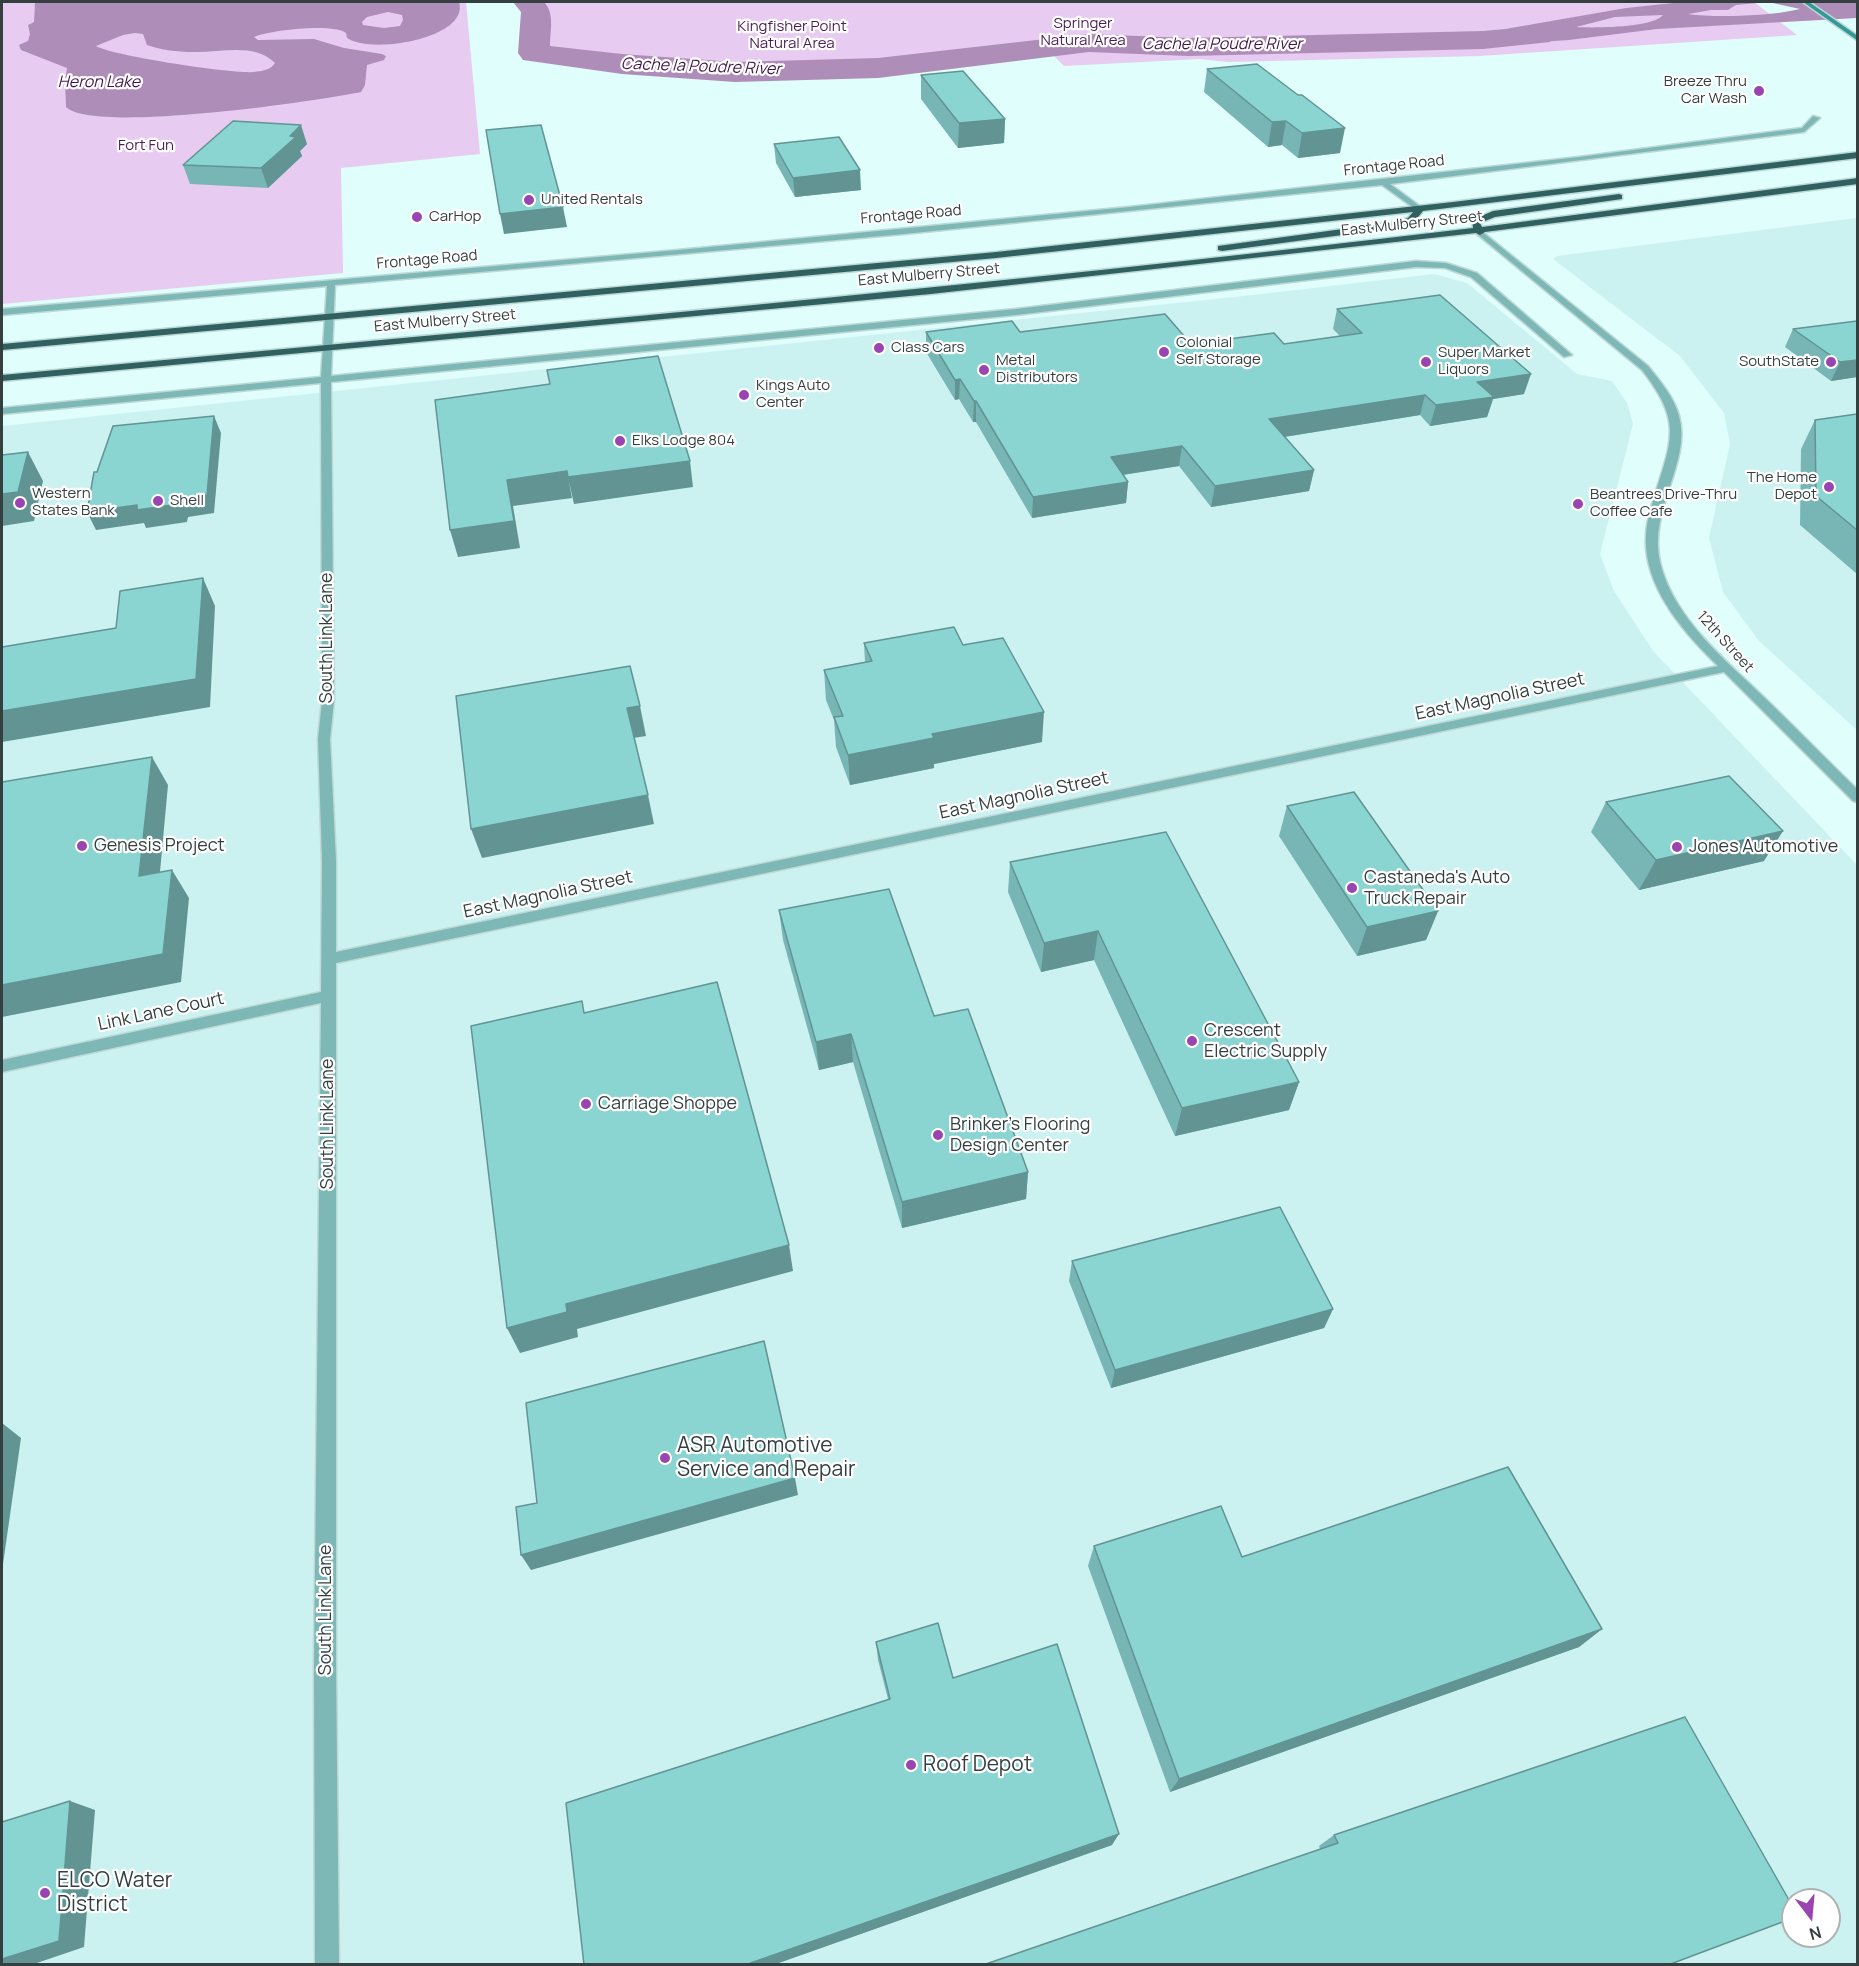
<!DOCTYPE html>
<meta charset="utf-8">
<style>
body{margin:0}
#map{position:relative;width:1859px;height:1966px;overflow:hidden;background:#dffefc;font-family:Manrope,sans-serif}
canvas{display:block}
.frame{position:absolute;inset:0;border:3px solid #34403f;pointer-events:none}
.north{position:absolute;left:1781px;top:1888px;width:60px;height:60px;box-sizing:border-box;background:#fff;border:2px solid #aeb3b2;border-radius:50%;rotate:164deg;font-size:16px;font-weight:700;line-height:24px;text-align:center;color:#34403f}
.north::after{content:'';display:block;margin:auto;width:21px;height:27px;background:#9a44b1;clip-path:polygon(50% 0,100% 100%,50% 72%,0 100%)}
</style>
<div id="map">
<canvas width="1859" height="1966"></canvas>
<div class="frame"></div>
<div class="north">N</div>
</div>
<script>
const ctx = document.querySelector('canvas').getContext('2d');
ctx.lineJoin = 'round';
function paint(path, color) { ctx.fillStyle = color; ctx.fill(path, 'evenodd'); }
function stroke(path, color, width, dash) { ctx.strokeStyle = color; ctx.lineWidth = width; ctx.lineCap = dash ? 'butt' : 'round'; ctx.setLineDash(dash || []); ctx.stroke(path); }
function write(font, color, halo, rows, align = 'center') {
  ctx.font = font + ' Manrope,sans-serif'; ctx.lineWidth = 4.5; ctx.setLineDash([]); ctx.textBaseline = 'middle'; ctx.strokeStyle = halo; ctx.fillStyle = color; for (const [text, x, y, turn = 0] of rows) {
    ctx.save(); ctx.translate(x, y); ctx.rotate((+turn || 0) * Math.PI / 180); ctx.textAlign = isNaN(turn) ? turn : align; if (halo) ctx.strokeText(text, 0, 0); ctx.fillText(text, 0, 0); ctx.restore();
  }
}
const built = new Path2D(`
 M1857,218v512l-98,-89 -36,-49 -14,-54 21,-94 -6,-31 -44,-57 -127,-97 4,-3z
 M1434,274l33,9 110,91 35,7 15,22 6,21 -33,130 14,37 39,60 204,214v1099h-1855v-1538l1251,-131zM1793,1900h36v36h-36z`);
const green = new Path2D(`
 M2,2h464l14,152 -139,14 2,105 -341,31z
 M527,2h1227l43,33 -318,21 -251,6 -28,-3 -136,7 -18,-18c-56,7 -111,16 -167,20 -115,10 -231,0 -345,-15l2,-43z`);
const water = new Path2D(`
 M35,2h424c11,36 -87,53 -112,36l-1,-5c-12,-10 -77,-3 -92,4l4,3 56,-1 30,9 38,6 4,2 -2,4 -17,5 -2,20 -4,7c-43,9 -269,42 -295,15l-1,-26 2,-13 -46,-18 -2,-5 9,-4 2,-7 -2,-9 6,-3zM388,12l14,3 1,5 -3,6 -16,2 -21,-3 -1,-3 5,-5zM135,33l8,1 4,11c14,5 31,7 46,7 27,1 61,-10 82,11 -4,7 -13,8 -21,9 -21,2 -141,-16 -158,-26l27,-11z
 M1683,2h174v16l-200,11 -88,11 -75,5 -60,-4 48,-4 29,-9 115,-20zM1768,2l32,7c-27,7 -85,9 -112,5l23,-4h17l8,-5zM1663,15c-11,13 -70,13 -87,12l39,-10z`);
const river = new Path2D(`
 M513,2h31c11,11 6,29 6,44l72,8 113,8 143,-4 211,-24 99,4 295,-7 56,-5 11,2 4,7 -4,7 -67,7 -295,7 -99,-4 -211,26 -143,4 -113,-8 -99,-14 -5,-7 3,-41z`);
const street = new Path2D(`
 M1813,116l7,2 -16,14 -414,52 31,23v4h-3l-36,-26 -478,49 -569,51 -4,91 685,-67 400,-48 30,2 31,10 95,82 -8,2 -93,-80 -26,-9 -29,-1 -400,48 -685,67 3,319 -4,38 6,122v91l1382,-286c-32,-31 -69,-73 -72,-119 -1,-16 2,-31 7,-46 18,-60 31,-77 -11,-131l-165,-136 -1,-2 4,-2 168,136c12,15 26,31 31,50 13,46 -31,93 -19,146 14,58 67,99 107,138 31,30 60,60 91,90v12l-5,-1 -129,-129 -1388,291v702l3,299h-24l-1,-299 7,-662 -319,69v-12l319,-68 1,-131 -4,-122 4,-38 -1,-318 -319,31v-6l319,-31 6,-91 -325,29v-6l676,-59 451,-43 450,-50 223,-29z`);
const secondary = new Path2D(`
 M1803,2h6l49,34v5z`);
const highway = new Path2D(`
 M1858,152v6l-435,53 -9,11 -19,6 -173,23 -4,-1v-4l176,-24 14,-4 5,-6 -417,46 -994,92v-6l994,-92 457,-50z
 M1858,178v6l-373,48 -5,3 -4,-2 -545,61 -929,87v-6c491,-46 982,-88 1471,-147l-1,-8 21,-9 126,-17 3,1v4l-127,18 -15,6 2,4z`);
const wall = new Path2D(`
 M1207,69l133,84 -42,5 -16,-13 -14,2 -64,-55z
 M921,75l84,44 -1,24 -46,5 -37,-49z
 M307,144l-7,7 2,5 -34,32 -78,-4 -7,-19z
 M774,144l87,46 -66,7 -19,-34z
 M1337,309l187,85 -31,5 -6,18 -57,9 -10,-11 -136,22 30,33 -5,21 -98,16 -32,-41 -56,9 5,7 -2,21 -94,15 -56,-96h-3l-14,-23 -4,1 -29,-48v-20h94l171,12h93l56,-8 -7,-7z
 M1857,321v56l-26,4 -46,-34 8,-18z
 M1857,414v160l-57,-49 1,-76 14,-29z
 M864,643l99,2 79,97 -108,22v4l-84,17 -14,-38 -2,-27 -8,-20 -2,-30 41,-8z
 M1606,802l158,59 -125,29 -48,-58z
 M1287,806l151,105 -12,29 -69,16 -78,-120z
 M1010,862l289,220 -10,28 -114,26 -81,-176 -53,12 -33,-80z
 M779,910l155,106 94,156 -2,27 -124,29 -49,-166 -34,8 -36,-130z
 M1072,1261l261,48 -9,19 -213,60 -42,-107z
 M1094,1546l148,11 360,72 -23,18 -409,145 -82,-226z
 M876,1642l77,36 159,167 -339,120h-189l304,-266 -10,-39z
 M1334,1835l334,130 -348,-116 -1,-3z`);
const shadedWall = new Path2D(`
 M1005,119l-1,24 -46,5 1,-25z
 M1286,121l-4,24 -14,2 4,-25z
 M301,125l6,19 -7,7 2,5 -34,32 -7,-20 29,-32z
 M1345,128l-5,25 -42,5 4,-25z
 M860,170l1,20 -66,7 -2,-19z
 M563,207l4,20 -63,7 -4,-20z
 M1857,360v17l-26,4 9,-19z
 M1531,374l-7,20 -31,5 -6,18 -57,9 6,-21 41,-23z
 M960,379l-1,20 -4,1v-20z
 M1425,395l-5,20 -155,25 4,-21z
 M974,401h2v21h-3z
 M214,416l7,17 -7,80 -26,4 -1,5 -41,6 -2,-5 -48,7 -9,-18 93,-13z
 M1182,446l-3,20 -71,11 3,-20z
 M28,452l15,29 -9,40 -32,5v-32z
 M690,461l3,26 -119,17 -6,-27z
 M1314,470l-5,21 -98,16 4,-21z
 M567,471l5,27 -59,8 7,42 -62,9 -8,-27 57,-50z
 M1128,482l-2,21 -94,15 1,-21z
 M203,578l12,28 -5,101 -208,35v-31z
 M640,706l6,30 -13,2 -6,-30z
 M1044,712l-2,30 -108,22v4l-84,17 -2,-30 84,-21z
 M152,757l16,28 -11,119 -18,-28z
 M648,795l6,29 -172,34 -11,-29z
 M1783,831l-19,30 -125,29 17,-30z
 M172,870l17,28 -8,84 -179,35v-32z
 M1438,911l-12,29 -69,16 10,-29z
 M1098,931l-4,29 -53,12 3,-29z
 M851,1034l2,28 -34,8 -3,-28z
 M1299,1082l-10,28 -114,26 7,-28z
 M1028,1172l-2,27 -124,29v-26z
 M789,1245l4,26 -216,58 1,8 -58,16 -13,-25 59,-24z
 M1333,1309l-9,19 -213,60 4,-18z
 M2,1423l19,15 -19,133z
 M795,1478l3,17 -267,75 -10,-15z
 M1602,1629l-23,18 -409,145 9,-13z
 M70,1801l25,9 -11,137 -53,18h-29v-6z
 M1119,1834l-7,11 -339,120h-28z`);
const building = new Path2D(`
 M1257,64l41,31h4l43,33 -43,5 -16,-12 -14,1 -65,-53z
 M963,71l42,48 -46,4 -38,-48z
 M233,121l68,4 -11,11 6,1 -35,31 -78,-3z
 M541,125l22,82 -63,7 -14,-84z
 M839,137l21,33 -67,8 -19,-34z
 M1440,295l91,79 -54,8 17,15 -58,8 -11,-10 -156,24 45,51 -99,16 -33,-40 -71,11 17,25 -95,15 -57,-96h-2l-14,-22 -5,1 -29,-48 86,-11 8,11 145,-18 26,30 83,-11 10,11 78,-11 -25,-24z
 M1857,321v39l-17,2 -47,-33z
 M658,356l32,105 -122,16 -1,-6 -60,9 7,41 -64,9 -15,-130 115,-16 -3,-14z
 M1857,414v116l-41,-34 -1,-76z
 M214,416l-7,79 -27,4 -1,5 -42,6v-5l-50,7 7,-40h3l16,-46z
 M28,452l-10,40 -16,2v-39z
 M203,578l-7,101 -194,32v-64l114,-19 4,-37z
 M954,627l9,18 40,-7 41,74 -112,22 2,4 -86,17 -14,-38 9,-1 -19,-46 48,-9 -8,-18z
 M630,666l10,40 -13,2 21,87 -177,34 -15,-133z
 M152,757l-13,119 33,-6 -9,84 -161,31v-203z
 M1729,776l54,55 -127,29 -50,-58z
 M1354,792l84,119 -71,16 -80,-121z
 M1166,832l133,250 -117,26 -84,-177 -54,12 -34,-81z
 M889,889l45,127 34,-7 60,163 -126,30 -51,-168 -35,8 -37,-132z
 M717,982l72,263 -223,59 1,8 -60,16 -36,-302 111,-25 2,12z
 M1280,1207l53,102 -218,61 -43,-109z
 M764,1341l31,137 -274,77 -5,-48 21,-4 -11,-100z
 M1508,1467l94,162 -423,150 -85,-233 127,-40 21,51z
 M938,1623l15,55 104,-34 62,190 -374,131h-161l-18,-162 324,-104 -14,-57z
 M1685,1717l108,190v11l-125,47h-685l355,-122 -4,-8z
 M70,1801l-11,140 -57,18v-137z`);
const markers = [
 [1759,91,6,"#9a44b1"],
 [529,200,6,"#9a44b1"],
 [417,217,6,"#9a44b1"],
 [879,348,6,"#9a44b1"],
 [1164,352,6,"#9a44b1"],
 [1426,362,6,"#9a44b1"],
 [1831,362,6,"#9a44b1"],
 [984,370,6,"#9a44b1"],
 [744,395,6,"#9a44b1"],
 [620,441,6,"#9a44b1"],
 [1829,487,6,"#9a44b1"],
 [158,501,6,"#9a44b1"],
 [20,503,6,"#9a44b1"],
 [1578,504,6,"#9a44b1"],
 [82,846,6,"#9a44b1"],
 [1677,847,6,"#9a44b1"],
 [1352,888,6,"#9a44b1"],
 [1192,1041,6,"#9a44b1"],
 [586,1104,6,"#9a44b1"],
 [938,1135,6,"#9a44b1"],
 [665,1458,6,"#9a44b1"],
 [911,1765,6,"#9a44b1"],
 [45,1893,6,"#9a44b1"]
];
const farParknames = [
 ["Springer",1083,24],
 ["Natural Area",1083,41],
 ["Kingfisher Point",792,27],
 ["Natural Area",792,44],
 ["Fort Fun",146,146]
];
const farPoinames = [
 ["Breeze Thru",1747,82,"right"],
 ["Car Wash",1747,99,"right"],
 ["United Rentals",541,200],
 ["CarHop",429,217],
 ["Colonial",1176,343],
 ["Self Storage",1176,360],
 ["Class Cars",891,348],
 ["Super Market",1438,353],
 ["Liquors",1438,370],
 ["Metal",996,361],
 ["Distributors",996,378],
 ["SouthState",1819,362,"right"],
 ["Kings Auto",756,386],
 ["Center",756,403],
 ["Elks Lodge 804",632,441],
 ["The Home",1817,478,"right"],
 ["Depot",1817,495,"right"],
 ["Western",32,494],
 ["States Bank",32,511],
 ["Beantrees Drive-Thru",1590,495],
 ["Coffee Cafe",1590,512],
 ["Shell",170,501]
];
const farStreetnames = [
 ["Frontage Road",1394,166,-6],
 ["Frontage Road",911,215,-5],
 ["East Mulberry Street",1412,224,-6],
 ["Frontage Road",427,260,-5],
 ["East Mulberry Street",929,275,-5],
 ["East Mulberry Street",445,321,-5],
 ["12th Street",1725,642,48]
];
const farWaternames = [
 ["Cache la Poudre River",1222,45],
 ["Cache la Poudre River",701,67,2],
 ["Heron Lake",99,83]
];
const streetNames = [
 ["South Link Lane",327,638,-90],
 ["East Magnolia Street",1500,697,-12],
 ["East Magnolia Street",1024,796,-12],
 ["East Magnolia Street",548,895,-12],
 ["Link Lane Court",161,1012,-12],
 ["South Link Lane",328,1124,-90],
 ["South Link Lane",326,1610,-90]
];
const poiNames = [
 ["Genesis Project",94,846],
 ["Jones Automotive",1689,847],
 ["Castaneda's Auto",1364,878],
 ["Truck Repair",1364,899],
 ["Crescent",1204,1031],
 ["Electric Supply",1204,1052],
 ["Carriage Shoppe",598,1104],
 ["Brinker’s Flooring",950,1125],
 ["Design Center",950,1146]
];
const nearPoinames = [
 ["ASR Automotive",677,1446],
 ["Service and Repair",677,1470],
 ["Roof Depot",923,1765],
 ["ELCO Water",57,1881],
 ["District",57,1905]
];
paint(built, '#cbf2f1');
paint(green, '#e8cbf1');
paint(water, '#af8db9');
paint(river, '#af8db9');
stroke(street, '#bdd8d6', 3);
stroke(secondary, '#bdd8d6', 3);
stroke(highway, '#bdd8d6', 3);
paint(street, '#7eb8b6');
paint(secondary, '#349897');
paint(highway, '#306160');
paint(wall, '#77b6b5');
paint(shadedWall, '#619493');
paint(building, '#8ad4d2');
stroke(building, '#619493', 1.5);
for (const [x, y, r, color] of markers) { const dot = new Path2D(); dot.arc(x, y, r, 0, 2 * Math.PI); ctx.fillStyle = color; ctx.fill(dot); stroke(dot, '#fff', 2); }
write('15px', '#4b1f56', '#fff', farParknames);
write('15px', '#34403f', '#fff', farPoinames, 'left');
write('15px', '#34403f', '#fff', farStreetnames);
write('italic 16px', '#41164c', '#fff', farWaternames);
write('18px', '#34403f', '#fff', streetNames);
write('18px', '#34403f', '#fff', poiNames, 'left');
write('21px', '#34403f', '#fff', nearPoinames, 'left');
</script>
